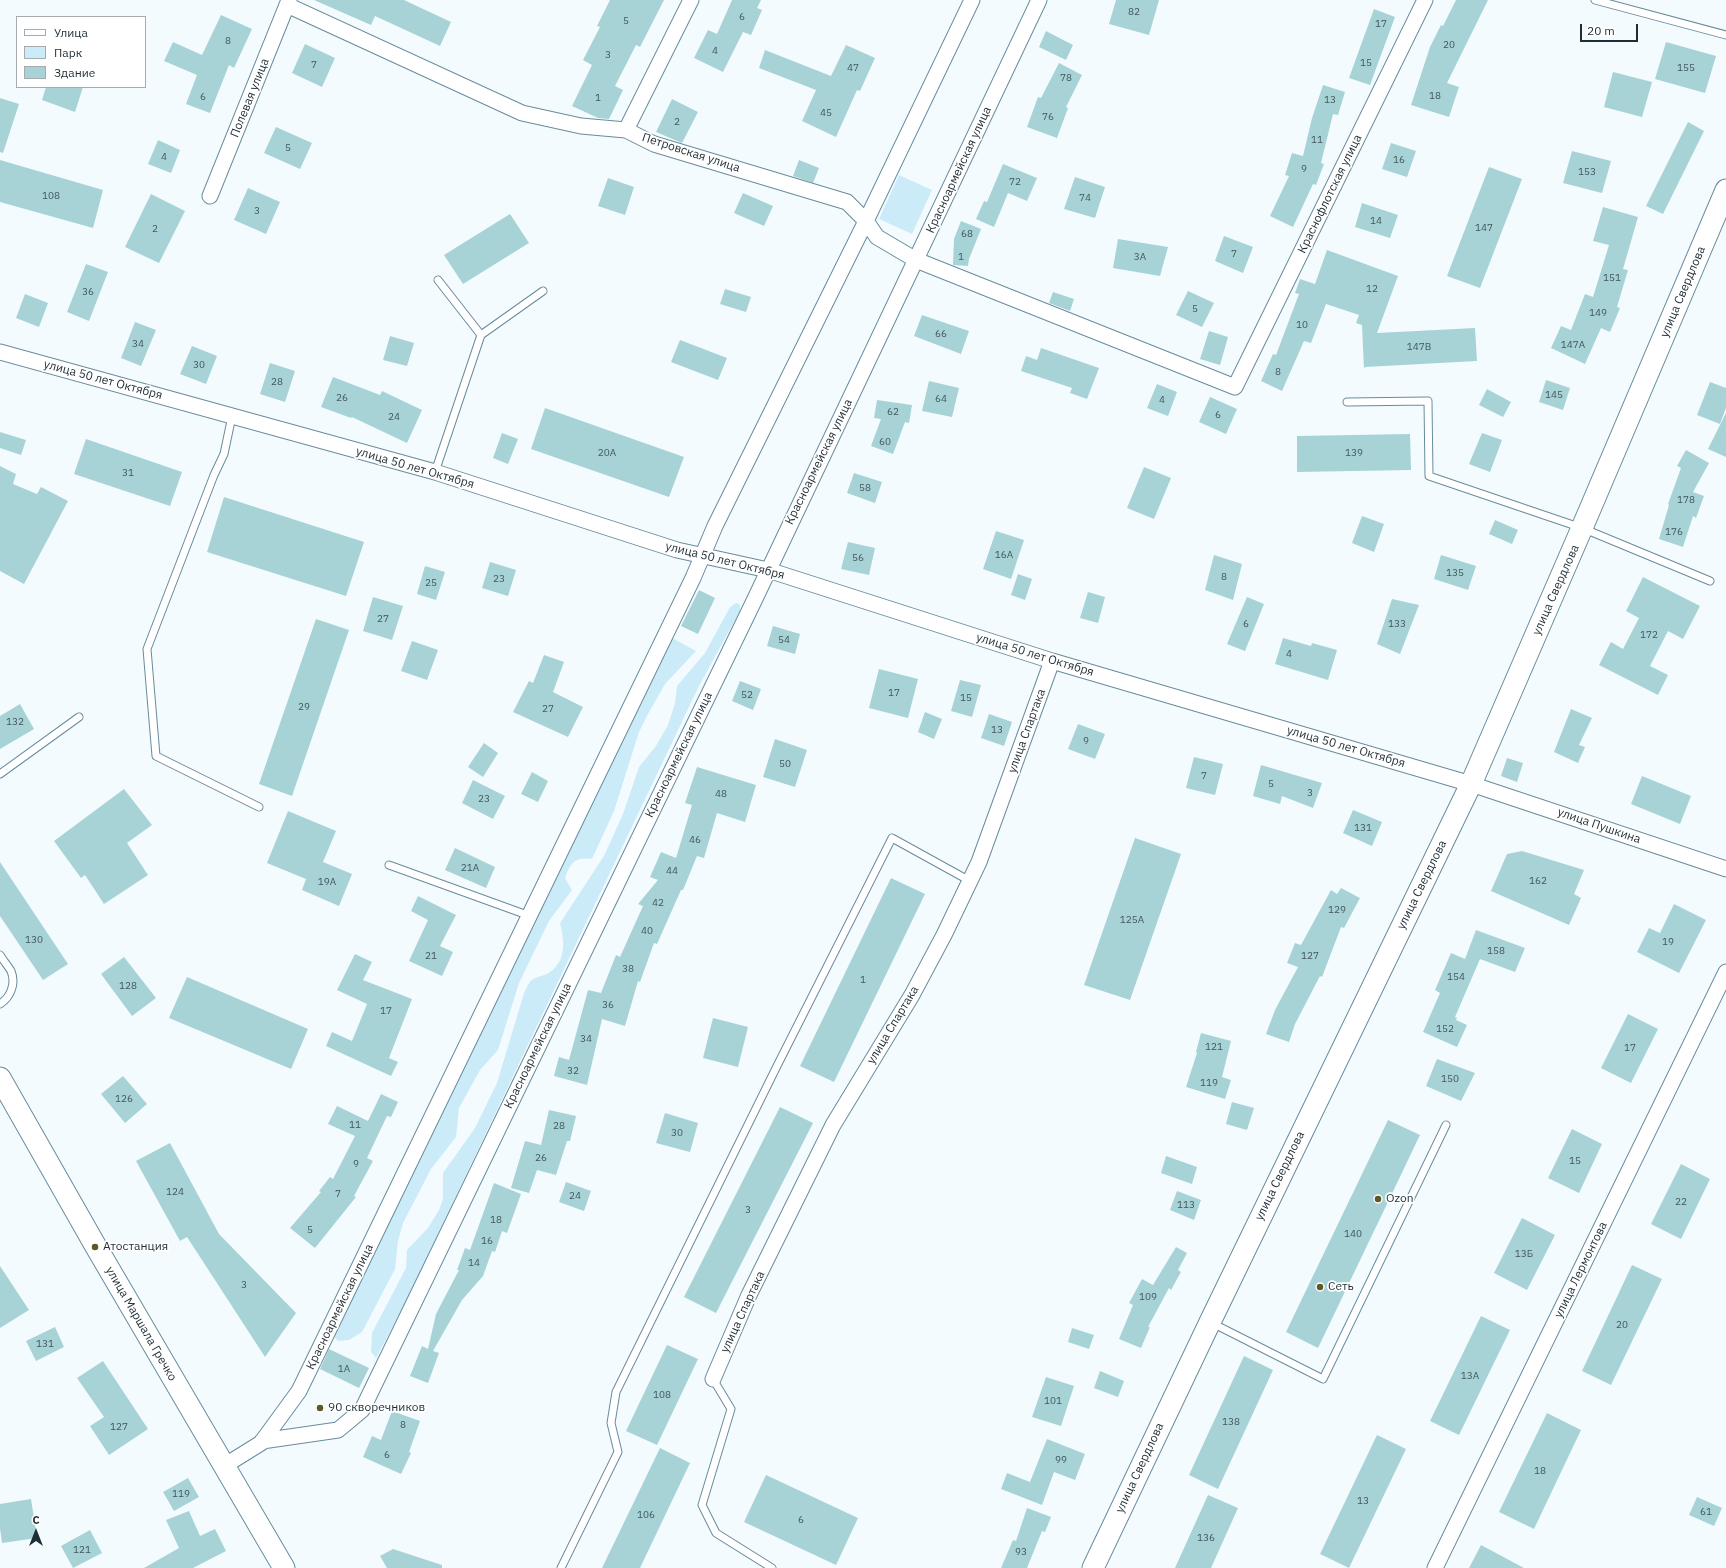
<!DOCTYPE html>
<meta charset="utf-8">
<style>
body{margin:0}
#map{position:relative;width:1726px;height:1568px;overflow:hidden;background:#f3fbff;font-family:"IBM Plex Sans",sans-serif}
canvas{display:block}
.legend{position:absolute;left:16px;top:16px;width:130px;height:72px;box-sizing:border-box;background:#fff;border:1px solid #a5abae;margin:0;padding:5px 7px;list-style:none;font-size:12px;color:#1f2e35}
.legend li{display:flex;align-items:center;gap:8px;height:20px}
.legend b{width:20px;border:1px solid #a5abae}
.north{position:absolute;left:16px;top:1512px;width:40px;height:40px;-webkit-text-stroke:3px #fff;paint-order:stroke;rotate:0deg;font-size:11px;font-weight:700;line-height:16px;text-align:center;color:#1f2e35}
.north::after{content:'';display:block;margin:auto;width:14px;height:18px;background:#1f2e35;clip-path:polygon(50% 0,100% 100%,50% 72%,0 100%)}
.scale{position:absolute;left:1580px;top:24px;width:58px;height:18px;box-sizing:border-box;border:2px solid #1f2e35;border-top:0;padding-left:5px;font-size:12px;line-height:14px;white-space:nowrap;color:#1f2e35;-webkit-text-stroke:3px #fff;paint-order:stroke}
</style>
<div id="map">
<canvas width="1726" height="1568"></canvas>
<ul class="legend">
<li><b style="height:5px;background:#fff"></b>Улица</li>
<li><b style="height:11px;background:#cbebf9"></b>Парк</li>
<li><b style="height:11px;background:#a7d3d7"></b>Здание</li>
</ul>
<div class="north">С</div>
<div class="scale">20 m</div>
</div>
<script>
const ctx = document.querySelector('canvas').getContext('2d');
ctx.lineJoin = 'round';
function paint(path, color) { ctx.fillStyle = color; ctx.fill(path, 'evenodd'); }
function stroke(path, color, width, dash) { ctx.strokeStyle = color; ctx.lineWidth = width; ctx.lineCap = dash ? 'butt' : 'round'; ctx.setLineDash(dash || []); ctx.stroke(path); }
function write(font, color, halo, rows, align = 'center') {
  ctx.font = font + ' "IBM Plex Sans",sans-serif'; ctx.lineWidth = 3.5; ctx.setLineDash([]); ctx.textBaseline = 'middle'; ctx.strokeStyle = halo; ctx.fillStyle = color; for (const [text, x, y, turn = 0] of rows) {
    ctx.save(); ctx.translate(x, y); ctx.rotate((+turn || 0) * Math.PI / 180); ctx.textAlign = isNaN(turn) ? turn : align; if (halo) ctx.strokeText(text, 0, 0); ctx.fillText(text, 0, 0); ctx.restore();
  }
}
const green = new Path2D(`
 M899,175l33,15 -20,44 -33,-15z
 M736,603l4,1v7l-41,75 -296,621 -27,51 -5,-6 1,-19 34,-65 1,-18 21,-22 11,-18 4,-11v-26l32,-45 22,-45 27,-90c2,-4 5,-11 8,-13 5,-4 13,-4 18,-8 17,-12 14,-32 10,-49l44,-67 19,-42 16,-47 17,-21 12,-21 7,-22 2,-17 28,-33 25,-46z
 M672,638l24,13 -31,33 -17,30 -9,18 -25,79 -22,48c-17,-2 -21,3 -27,19l7,12 -23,31 -30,62 -21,67 -18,20 -21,38 -3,29 -25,32 -28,54 -5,18 -3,28 -33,63 -13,8 -11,1 -3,-3v-6z`);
const building = new Path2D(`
 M314,0h90l47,22 -11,24 -65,-30 -4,9z
 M610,0h54l-24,47 -4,-2 -21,41 8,4 -14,29 -11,-1 -26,-12 20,-41 -9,-5 17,-33 -3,-1z
 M732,0h29l-4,8 5,2 -11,25 -8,-3 -20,40 -29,-14 14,-28 9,4z
 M1116,0h43l-10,35 -40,-11z
 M1456,0h32l-41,83 12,4 -10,30 -38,-12 19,-58 11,-22 2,1z
 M1374,9l21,8 -25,68 -21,-7z
 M221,15l31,14 -18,39 -5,-3 -19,48 -24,-9 11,-29 -33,-14 9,-19 29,13z
 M1046,31l27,14 -7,15 -27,-13z
 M1666,42l50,14 -11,37 -50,-14z
 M305,44l30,14 -13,29 -30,-14z
 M846,45l29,13 -15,33 -3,-1 -21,47 -34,-16 14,-31 -57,-22 6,-18 66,26z
 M1059,63l23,12 -16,32 2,1 -11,30 -30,-11 11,-30 3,1z
 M1613,72l39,10 -10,35 -38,-10z
 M1323,85l22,7 -7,23 -5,-1 -12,49 3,1 -8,21 -3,-1 -20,43 -23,-11 19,-40 -4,-1 7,-22 11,3 9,-38z
 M46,87h37l-8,25 -33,-12z
 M0,98l19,6 -16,49 -3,-1z
 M672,99l26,13 -16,31 -26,-11z
 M1688,122l16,9 -41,83 -17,-8z
 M276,127l36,16 -12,26 -36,-16z
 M158,140l22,10 -9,23 -23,-9z
 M1391,143l25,8 -9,26 -25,-8z
 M1572,151l39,10 -9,32 -39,-10z
 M0,160l103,30 -10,38 -93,-26z
 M799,160l20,8 -6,15 -20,-7z
 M1003,164l34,14 -10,23 -19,-8 -14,34 -18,-8 8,-18 3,1z
 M1489,167l33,12 -42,109 -33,-12z
 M1075,177l30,10 -10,31 -31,-9z
 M608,178l26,9 -9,28 -27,-9z
 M248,188l32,14 -14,32 -32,-14z
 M743,193l30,13 -9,20 -30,-13z
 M151,194l34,17 -26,52 -34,-16z
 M1362,203l36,12 -8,23 -35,-11z
 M1603,207l35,10 -15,52 5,1 -11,37 3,1 -10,24 -9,-4 -16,36 -34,-16 10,-22 10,4 14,-36 8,3 16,-52 -16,-4z
 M510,214l19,29 -66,41 -19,-29z
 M961,221l20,8 -12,30 -1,7 -15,-1 1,-26z
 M1224,236l29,11 -10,26 -28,-12z
 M1118,239l50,8 -8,29 -47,-8z
 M1327,250l71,26 -21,57 98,-5 2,33 -112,6 -1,2 -2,-44 -6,-2 3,-8 -33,-11 -15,39 -7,-2 -22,50 -21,-10 12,-27 3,1 23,-61 -4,-1 5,-14 15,5z
 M86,264l22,8 -19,49 -22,-9z
 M725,289l26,8 -5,15 -26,-8z
 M1188,291l26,12 -12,24 -26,-12z
 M1053,292l21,7 -4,12 -21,-8z
 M25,294l23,9 -9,24 -23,-9z
 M922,315l47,16 -8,23 -47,-18z
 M135,322l21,8 -15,36 -20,-8z
 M1209,331l19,6 -8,28 -20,-6z
 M390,336l24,7 -7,23 -24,-6z
 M680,340l47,18 -9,22 -47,-18z
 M192,346l25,10 -11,28 -26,-10z
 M1041,348l58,20 -12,31 -17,-6 2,-5 -51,-17 5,-15 11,4z
 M270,363l25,8 -10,31 -25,-8z
 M333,377l47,18 2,-4 40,19 -15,33 -55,-26 -1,1 -30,-11z
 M1546,380l24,8 -7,22 -24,-8z
 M929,381l30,7 -7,29 -30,-6z
 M1710,382l16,6v20l-6,16 -23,-9z
 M1157,384l20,8 -9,24 -21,-8z
 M1487,389l24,13 -8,15 -24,-12z
 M1210,397l27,12 -11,25 -27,-12z
 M877,400l35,5 -3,18 -4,-1 -12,32 -22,-8 10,-27 -7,-1z
 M545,408l139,49 -15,40 -138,-48z
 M1726,413v44l-18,-8z
 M0,432l26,8 -5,15 -21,-7z
 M502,433l16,6 -10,25 -15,-6z
 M1482,433l20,7 -12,32 -21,-8z
 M1410,434l1,36 -114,2v-36z
 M86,439l96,33 -12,34 -96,-32z
 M1686,450l23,13 -16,29 11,4 -8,22 -3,-2 -10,31 -24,-8 10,-34 -1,-1 13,-36 -4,-2z
 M0,466l16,8 -3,10 24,10 4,-7 27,14 -44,83 -24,-13z
 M1144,467l27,11 -17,41 -27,-11z
 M854,473l28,9 -7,21 -28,-10z
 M224,497l140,45 -18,54 -139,-44z
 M1362,516l22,8 -10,28 -22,-9z
 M1495,520l23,10 -6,14 -23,-10z
 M996,531l28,9 -13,39 -28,-10z
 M848,542l27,6 -6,27 -28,-6z
 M1214,555l28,9 -9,36 -28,-10z
 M1441,555l35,11 -8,24 -34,-11z
 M490,562l26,8 -8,26 -26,-8z
 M425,566l20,6 -9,28 -19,-6z
 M1018,574l14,5 -7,21 -14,-5z
 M1643,577l57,29 -17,33 -15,-8 -18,35 18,9 -10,20 -59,-30 12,-23 12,7 16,-31 -13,-7z
 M699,590l16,8 -17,36 -17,-8z
 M1088,592l17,5 -7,26 -18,-5z
 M373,597l30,9 -11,34 -29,-9z
 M1247,597l17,7 -19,47 -18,-7z
 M1392,599l27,6 -19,49 -23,-10z
 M316,619l33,11 -57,166 -33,-12z
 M773,626l27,8 -5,20 -28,-8z
 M1283,638l28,8 1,-3 25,7 -9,30 -53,-16z
 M412,641l26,9 -11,30 -26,-9z
 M544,655l20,7 -11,30 30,15 -15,30 -55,-25 16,-31 4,2z
 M879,669l39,10 -10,39 -39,-10z
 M960,680l21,5 -9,32 -21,-6z
 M740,681l21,8 -8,21 -21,-9z
 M20,704l14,25 -34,20v-33z
 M1571,709l21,9 -13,27 6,2 -7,16 -24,-11z
 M925,712l17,7 -8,20 -16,-7z
 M989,714l23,8 -8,24 -23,-8z
 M1078,724l27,10 -10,25 -27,-10z
 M775,739l32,11 -12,37 -32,-10z
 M484,743l14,10 -15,24 -15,-10z
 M1194,757l29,7 -8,31 -29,-7z
 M1507,758l16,5 -6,19 -16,-6z
 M1261,765l61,18 -9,25 -31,-12 -2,8 -27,-8z
 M697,767l59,18 -11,37 -28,-9 -13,45 -7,-2 -14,34h-2l-24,54 -3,-1 -14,39 -2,-1 -13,45 -23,-7 -15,66 -33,-9 5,-19 10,3 19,-70 13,3 15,-38 4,2 23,-51 -5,-2 20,-24 -8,-3 11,-25 15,6 16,-53 -7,-2z
 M532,772l16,9 -10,21 -17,-8z
 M1642,776l49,20 -11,28 -49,-20z
 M473,780l32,16 -12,23 -31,-16z
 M124,789l28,36 -25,18 21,32 -44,29 -19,-29 -4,3 -27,-37z
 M1353,810l29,12 -10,24 -29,-13z
 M288,811l48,20 -13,31 29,12 -13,32 -37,-16 4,-11 -39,-16z
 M1135,838l46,16 -51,146 -46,-15z
 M455,848l40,19 -9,21 -41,-18z
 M1522,851l62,19 -10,24 7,4 -12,27 -78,-34 16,-37z
 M0,862l68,102 -25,16 -43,-64z
 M891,878l34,16 -91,188 -34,-16z
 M1341,888l19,10 -16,30 -3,-1 -19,50 -2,-1 -25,48 -6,18 -23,-8 9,-24 23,-43 -11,-4 8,-20 6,2 30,-55 6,4z
 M418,896l38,19 -16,31 13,6 -11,24 -33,-15 19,-41 -17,-9z
 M1674,904l32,16 -27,53 -42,-21 12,-24 11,5z
 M1476,930l49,18 -10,24 -35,-13 -25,58 2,1 -1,2 11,5 -10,22 -34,-15 17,-39 -5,-3 16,-37 14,6z
 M355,954l17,8 -9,18 49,19 -23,59 9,4 -7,14 -65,-30 6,-14 20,9 15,-37 -30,-14z
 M124,957l32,41 -24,18 -31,-42z
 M187,977l121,52 -17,40 -122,-51z
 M1628,1014l30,15 -27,54 -30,-15z
 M713,1018l35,9 -10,40 -35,-9z
 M1201,1033l30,8 -9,36 9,3 -6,19 -39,-12 11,-34 -1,-1z
 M1437,1059l38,14 -14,28 -35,-15z
 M123,1076l24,28 -22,19 -24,-29z
 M381,1094l17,8 -7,15 -4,-1 -20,42 6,3 -19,35 2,1 -41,51 -25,-20 31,-36 -2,-1 11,-14 3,2 22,-43 -27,-12 9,-18 31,15z
 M1232,1102l22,6 -7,22 -21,-6z
 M780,1107l33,16 -97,190 -32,-16z
 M549,1110l27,6 -6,25h-3l-11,34 -19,-5 -8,23 -18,-5 14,-47 16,4z
 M665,1113l33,10 -8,29 -34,-9z
 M1388,1120l32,15 -102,213 -32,-16z
 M1572,1129l30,15 -23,49 -31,-15z
 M170,1143l49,91 77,79 -31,44 -78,-120 -7,4 -44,-80z
 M1166,1156l31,11 -5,17 -31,-11z
 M1681,1164l29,15 -29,60 -30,-15z
 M566,1182l25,9 -7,20 -25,-9z
 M494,1183l27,11 -14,39 -5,-2 -7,21 -3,-1 -9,25 -21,24 -29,51 6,2 -11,30 -18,-7 12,-30 6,3 8,-35 23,-44h-2l8,-22 5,2z
 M1177,1191l24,9 -7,20 -24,-10z
 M1522,1218l33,17 -28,55 -33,-17z
 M1176,1247l11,6 -9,17 3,2 -10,18 -2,-2 -21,39h2l-9,21 -22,-9 14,-34 -4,-2 13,-24 11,6z
 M1632,1265l30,14 -51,106 -29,-14z
 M0,1266l29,44 -29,18z
 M1481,1316l29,14 -51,105 -29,-14z
 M55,1327l9,20 -28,14 -10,-20z
 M1072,1328l22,7 -5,14 -21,-7z
 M667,1345l31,14 -41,86 -31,-14z
 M329,1349l40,19 -10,20 -39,-19z
 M1244,1356l29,14 -55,119 -29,-14z
 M103,1361l45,68 -39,26 -19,-29 14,-9 -27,-39z
 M1100,1371l24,10 -6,16 -24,-9z
 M1046,1377l28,9 -13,40 -29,-9z
 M392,1411l28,10 -11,31 2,1 -10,21 -38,-17 9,-21 9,4z
 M1547,1413l34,17 -47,99 -35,-17z
 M1377,1435l29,14 -57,119 -29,-14z
 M1047,1439l38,15 -10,26 -21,-8 -12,33 -41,-16 6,-16 23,9z
 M660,1448l30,15 -50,105h-38z
 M766,1475l92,43 -22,47 -92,-43z
 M188,1478l11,19 -25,14 -11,-19z
 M1208,1495l30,13 -27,60h-36z
 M1697,1497l25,11 -8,18 -25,-11z
 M31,1499l6,39 -35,5 -2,-15v-24z
 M1027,1508l24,9 -6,15 -3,-1 -15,37h-26l12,-28 3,1z
 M189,1511l11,25 15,-7 11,22 -33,17h-49l35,-20 -13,-28z
 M90,1530l12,23 -29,15 -12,-22z
 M1481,1545l43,23h-55z
 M393,1549l49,16v3h-55l-7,-12z`);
const lane = new Path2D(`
 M1595,0l131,35
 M438,280l43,55
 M1347,402l81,-1 1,75 153,52 128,53
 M232,416l-8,38 -10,21 -67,174 9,107 103,51
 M435,472l46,-137 62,-44
 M0,774l79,-57
 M389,865l141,51
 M0,955c3,5 8,11 11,16 5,12 0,26 -11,33
 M1212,1323l111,56 123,-254
 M713,1379l18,30 -29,96 14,28 56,35
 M561,1568l57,-116 -7,-29 5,-31 160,-324 116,-230 78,43`);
const street = new Path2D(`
 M691,0l-65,130 28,14 193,58 19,19 11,16 39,23 319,127 190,-387
 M287,5l235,108 59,13 45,4
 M210,196l79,-196
 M0,352l435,120 242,78 91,20 284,91 419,123 255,85
 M713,1379l36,-84 84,-170 79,-130 32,-60 35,-73 73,-201
 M262,1441l76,-11 24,-20 391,-807 286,-603
 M224,1466l37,-23 38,-52 394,-813 22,-52 151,-305 106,-221
 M1435,1568l291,-596`);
const secondary = new Path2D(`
 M0,1078l95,167 189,323
 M1093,1568l117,-246 261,-538 111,-256 144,-338`);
const markers = [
 [1378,1199,4,"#5e5824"],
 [95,1247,4,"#5e5824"],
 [1320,1287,4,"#5e5824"],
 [320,1408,4,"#5e5824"]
];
const numberNames = [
 ["82",1134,12],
 ["6",742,17],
 ["5",626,21],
 ["17",1381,24],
 ["8",228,41],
 ["20",1449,45],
 ["4",715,51],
 ["3",608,55],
 ["15",1366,63],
 ["7",314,65],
 ["47",853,68],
 ["155",1686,68],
 ["78",1066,78],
 ["18",1435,96],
 ["6",203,97],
 ["1",598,98],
 ["13",1330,100],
 ["45",826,113],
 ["76",1048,117],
 ["2",677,122],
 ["11",1317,140],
 ["5",288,148],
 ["4",164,157],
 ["16",1399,160],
 ["9",1304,169],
 ["153",1587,172],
 ["72",1015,182],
 ["108",51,196],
 ["74",1085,198],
 ["3",257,211],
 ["14",1376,221],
 ["147",1484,228],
 ["2",155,229],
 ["68",967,234],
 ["7",1234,254],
 ["1",961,257],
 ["3А",1140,257],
 ["151",1612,278],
 ["12",1372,289],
 ["36",88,292],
 ["5",1195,309],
 ["149",1598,313],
 ["10",1302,325],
 ["66",941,334],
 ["34",138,344],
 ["147А",1573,345],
 ["147В",1419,347],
 ["30",199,365],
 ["8",1278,372],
 ["28",277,382],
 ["145",1554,395],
 ["26",342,398],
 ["64",941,399],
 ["4",1162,400],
 ["62",893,412],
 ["6",1218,415],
 ["24",394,417],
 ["60",885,442],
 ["20А",607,453],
 ["139",1354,453],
 ["31",128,473],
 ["58",865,488],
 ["178",1686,500],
 ["176",1674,532],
 ["16А",1004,555],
 ["56",858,558],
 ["135",1455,573],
 ["8",1224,577],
 ["23",499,579],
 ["25",431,583],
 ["27",383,619],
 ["6",1246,624],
 ["133",1397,624],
 ["172",1649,635],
 ["54",784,640],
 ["4",1289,654],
 ["17",894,693],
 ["52",747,695],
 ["15",966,698],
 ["29",304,707],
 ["27",548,709],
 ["132",15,722],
 ["13",997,730],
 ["9",1086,741],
 ["50",785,764],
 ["7",1204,776],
 ["5",1271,784],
 ["3",1310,793],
 ["48",721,794],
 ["23",484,799],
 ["131",1363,828],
 ["46",695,840],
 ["21А",470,868],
 ["44",672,871],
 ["162",1538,881],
 ["19А",327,882],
 ["42",658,903],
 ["129",1337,910],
 ["125А",1132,920],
 ["40",647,931],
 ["130",34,940],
 ["19",1668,942],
 ["158",1496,951],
 ["21",431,956],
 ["127",1310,956],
 ["38",628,969],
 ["154",1456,977],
 ["1",863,980],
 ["128",128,986],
 ["36",608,1005],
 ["17",386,1011],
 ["152",1445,1029],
 ["34",586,1039],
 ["121",1214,1047],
 ["17",1630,1048],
 ["32",573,1071],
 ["150",1450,1079],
 ["119",1209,1083],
 ["126",124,1099],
 ["11",355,1125],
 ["28",559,1126],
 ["30",677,1133],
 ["26",541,1158],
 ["15",1575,1161],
 ["9",356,1164],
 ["124",175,1192],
 ["7",338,1194],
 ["24",575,1196],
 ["22",1681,1202],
 ["113",1186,1205],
 ["3",748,1210],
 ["18",496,1220],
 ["5",310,1230],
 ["140",1353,1234],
 ["16",487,1241],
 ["13Б",1524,1254],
 ["14",474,1263],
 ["3",244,1285],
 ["109",1148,1297],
 ["20",1622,1325],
 ["131",45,1344],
 ["1А",344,1369],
 ["13А",1470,1376],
 ["108",662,1395],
 ["101",1053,1401],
 ["138",1231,1422],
 ["8",403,1425],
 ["127",119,1427],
 ["6",387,1455],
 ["99",1061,1460],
 ["18",1540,1471],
 ["119",181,1494],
 ["13",1363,1501],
 ["61",1706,1512],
 ["106",646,1515],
 ["6",801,1520],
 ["136",1206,1538],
 ["121",82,1550],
 ["93",1021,1552]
];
const streetNames = [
 ["Полевая улица",250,98,-68],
 ["Петровская улица",691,153,18],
 ["Красноармейская улица",959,170,-65],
 ["Краснофлотская улица",1330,194,-64],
 ["улица Свердлова",1683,292,-67],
 ["улица 50 лет Октября",103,380,15],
 ["Красноармейская улица",819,462,-64],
 ["улица 50 лет Октября",415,468,16],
 ["улица 50 лет Октября",725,561,14],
 ["улица Свердлова",1556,590,-66],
 ["улица 50 лет Октября",1035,655,17],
 ["улица Спартака",1027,731,-70],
 ["улица 50 лет Октября",1346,747,16],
 ["Красноармейская улица",679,755,-64],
 ["улица Пушкина",1599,826,19],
 ["улица Свердлова",1422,885,-64],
 ["улица Спартака",893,1025,-59],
 ["Красноармейская улица",538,1046,-64],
 ["улица Свердлова",1280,1176,-64],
 ["улица Лермонтова",1581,1270,-64],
 ["Красноармейская улица",340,1307,-64],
 ["улица Спартака",743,1312,-65],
 ["улица Маршала Гречко",141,1324,60],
 ["улица Свердлова",1140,1468,-65]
];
const poiNames = [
 ["Ozon",1386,1199],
 ["Атостанция",103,1247],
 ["Сеть",1328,1287],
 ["90 скворечников",328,1408]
];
paint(green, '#cbebf9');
paint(building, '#a7d3d7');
stroke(lane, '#688c9c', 9);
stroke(street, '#688c9c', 17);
stroke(secondary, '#688c9c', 23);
stroke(lane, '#fff', 7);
stroke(street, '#fff', 15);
stroke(secondary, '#fff', 21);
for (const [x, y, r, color] of markers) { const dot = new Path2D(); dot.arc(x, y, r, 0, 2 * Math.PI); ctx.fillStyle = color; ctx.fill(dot); stroke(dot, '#fff', 1.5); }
write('10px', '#41575e', null, numberNames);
write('12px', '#1f2e35', '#fff', streetNames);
write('12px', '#1f2e35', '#fff', poiNames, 'left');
</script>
